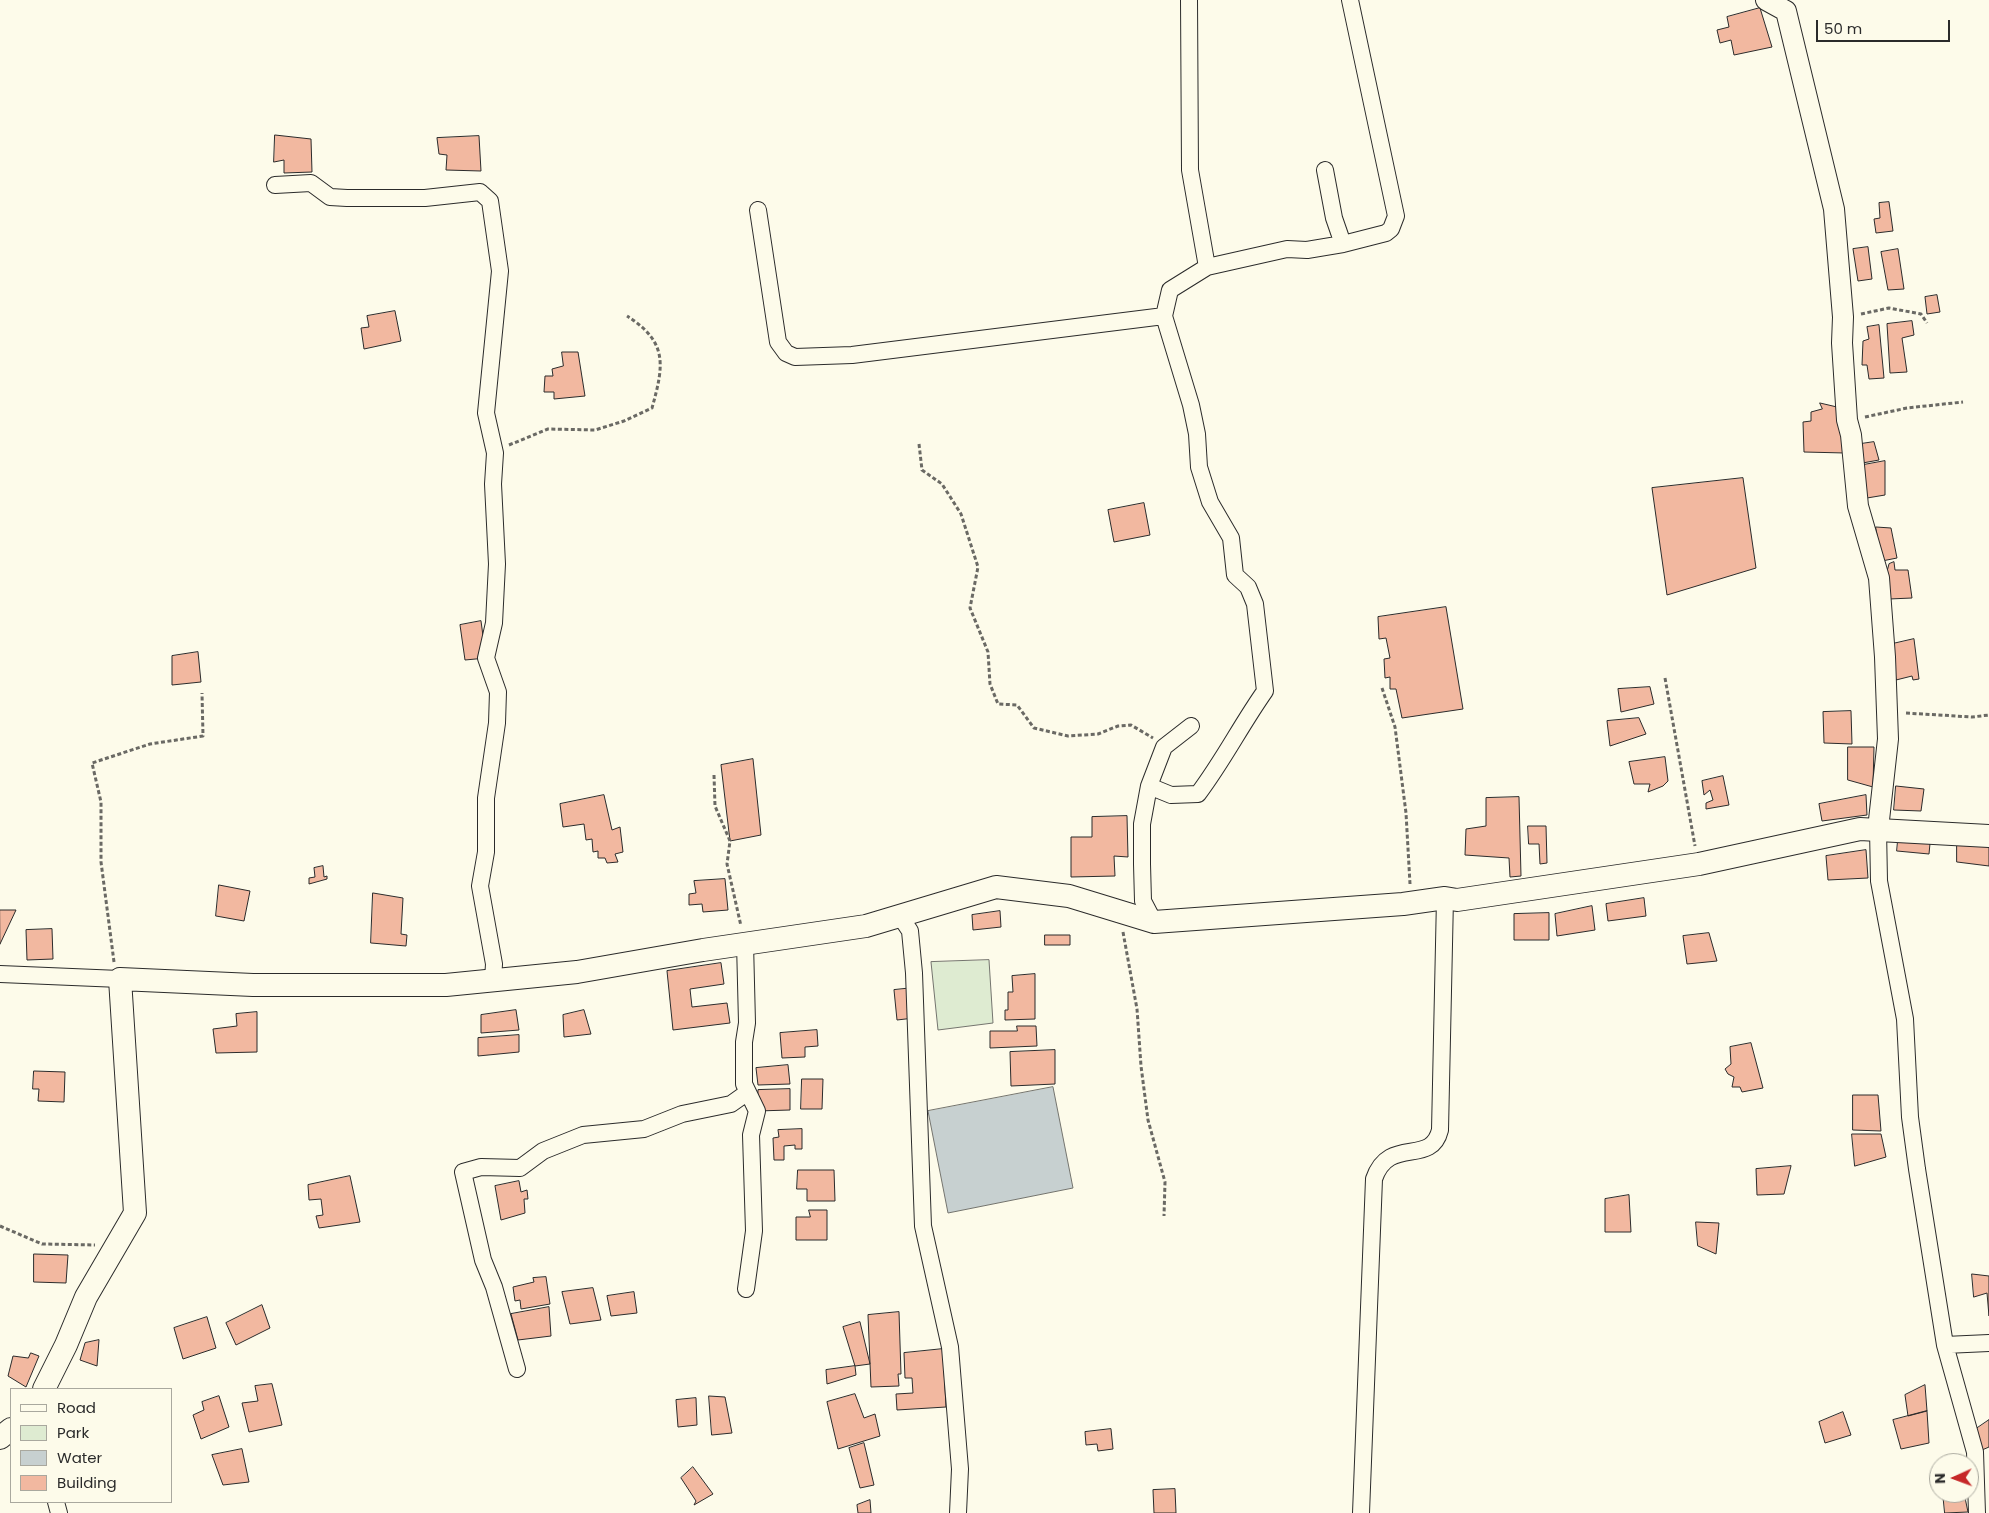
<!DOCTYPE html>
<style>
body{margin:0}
#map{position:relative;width:1989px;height:1513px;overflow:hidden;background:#fdfbea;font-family:Poppins,sans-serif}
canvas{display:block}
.legend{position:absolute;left:10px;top:1388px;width:162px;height:115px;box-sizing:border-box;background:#fdfbea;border:1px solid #a9a89e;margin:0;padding:6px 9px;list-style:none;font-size:15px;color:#2b2b2b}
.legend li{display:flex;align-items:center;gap:10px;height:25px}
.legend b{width:25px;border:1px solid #a9a89e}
.north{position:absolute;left:1929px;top:1453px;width:50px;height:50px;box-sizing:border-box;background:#fdfbea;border:1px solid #a9a89e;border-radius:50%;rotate:268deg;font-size:14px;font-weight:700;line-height:20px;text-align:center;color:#2b2b2b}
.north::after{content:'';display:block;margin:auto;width:18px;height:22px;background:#c62828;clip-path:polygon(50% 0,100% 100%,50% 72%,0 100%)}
.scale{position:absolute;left:1816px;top:20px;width:134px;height:22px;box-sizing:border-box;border:2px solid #2b2b2b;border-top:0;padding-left:6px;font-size:15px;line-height:18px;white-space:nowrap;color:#2b2b2b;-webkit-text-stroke:4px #fdfbea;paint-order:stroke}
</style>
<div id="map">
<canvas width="1989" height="1513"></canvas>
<ul class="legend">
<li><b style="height:6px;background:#fdfbea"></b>Road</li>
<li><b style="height:14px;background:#deebd1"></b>Park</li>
<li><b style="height:14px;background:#c7d0d0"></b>Water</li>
<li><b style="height:14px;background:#f2b8a0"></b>Building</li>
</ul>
<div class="north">N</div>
<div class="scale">50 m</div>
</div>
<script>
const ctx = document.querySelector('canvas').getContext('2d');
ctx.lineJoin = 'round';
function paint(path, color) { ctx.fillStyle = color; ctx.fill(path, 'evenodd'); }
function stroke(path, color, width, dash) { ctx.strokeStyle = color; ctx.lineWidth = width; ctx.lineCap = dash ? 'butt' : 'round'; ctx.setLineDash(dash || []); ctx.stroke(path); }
const green = new Path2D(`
 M989,960l4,63 -55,7 -7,-68z`);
const water = new Path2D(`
 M1053,1087l20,101 -125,25 -20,-102z`);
const building = new Path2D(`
 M1760,8l12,39 -38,8 -3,-15 -11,3 -3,-13 12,-3 -2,-10z
 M275,135l36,4 1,33 -28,1v-13l-10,2z
 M479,136l2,35 -35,-1 1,-15 -8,-1 -2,-16z
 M1889,202l4,29 -17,2 -2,-14 6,-1 -1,-15z
 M1868,247l4,32 -14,2 -5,-32z
 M1898,249l6,40 -16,1 -7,-38z
 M1937,295l3,17 -13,2 -2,-17z
 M395,311l6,30 -37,8 -3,-21 8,-1 -2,-11z
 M1912,321l2,14 -12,3 5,34 -17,1 -3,-49z
 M1879,325l5,53 -15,1 -2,-14h-5l1,-24 6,-2 -2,-12z
 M562,352h16l7,44 -31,3v-7h-10l1,-16h8l-1,-7 11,-3z
 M1820,403l17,4 8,46 -41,-1 -1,-30 8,-1v-9l11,-3z
 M1874,442l5,18 -22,4 -3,-19z
 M1885,461v34l-24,4 -3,-33z
 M1743,478l13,90 -89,27 -15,-107z
 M1144,503l6,32 -36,7 -6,-32z
 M1876,527l15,1 6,30 -15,3z
 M1894,562l1,8h13l4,28 -23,1 -3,-24 3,-11z
 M1446,607l17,102 -61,9 -6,-29h-6v-12l-5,1 -1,-19 6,-1 -4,-20 -7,1 -1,-22z
 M481,621l5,37 -21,2 -5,-35z
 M1914,639l5,40 -6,1 -1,-4 -16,4 -8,-35z
 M198,652l3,30 -29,3v-29z
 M1650,687l4,17 -33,8 -3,-23z
 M1851,711l1,33 -28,-1 -1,-31z
 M1639,718l7,16 -36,12 -3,-25z
 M1848,747h26l-1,40 -25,-7z
 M1665,757l3,24 -5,5 -15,6 2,-8h-16l-5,-22z
 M753,759l8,76 -31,6 -9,-76z
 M1723,776l6,29 -23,4v-6l7,-3 -3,-10 -6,5 -2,-14z
 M1896,786l28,3 -3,22 -27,-1z
 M604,795l8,35 8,-3 3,25 -8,2 3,8 -11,1 -2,-5h-7v-7l-5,1 -1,-13 -6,1 -2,-16 -21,3 -3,-23z
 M1866,795l1,20 -45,6 -3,-17z
 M1519,797l2,79 -11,1 -1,-19 -44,-3 1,-26 20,-3v-28z
 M1127,816l1,41 -14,-1 1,20 -44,1v-40h21v-20z
 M1528,826h18l1,37 -7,1 -1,-20h-10z
 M1899,830l32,3 -2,21 -32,-3z
 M1957,839l32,4v23l-32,-4z
 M1866,850l2,28 -40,2 -2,-24z
 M323,866l1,11 3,-1v3l-18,5v-6l6,-1 -1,-9z
 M725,879l3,31 -25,2 -1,-8 -13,1v-11l7,-1 -2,-12z
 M219,885l31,6 -6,30 -28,-5z
 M373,893l30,5 -2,36 6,1 -1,11 -35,-3z
 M1644,898l2,18 -38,5 -2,-17z
 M1592,906l3,24 -38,6 -2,-22z
 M0,910h16l-16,34z
 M1000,911l1,16 -28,3 -1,-15z
 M1549,913v27h-35v-26z
 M52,929l1,30 -26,1 -1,-30z
 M1709,933l8,28 -30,3 -4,-28z
 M1045,935h25v10h-25z
 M721,963l3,21 -34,5 2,18 35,-4 3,20 -57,7 -6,-59z
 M1035,974v45l-30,1v-10h3v-18h5l-1,-16z
 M913,988l1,30 -17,2 -3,-30z
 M516,1010l3,20 -38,3v-18z
 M584,1010l7,24 -27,3 -1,-22z
 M257,1012v40l-41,1 -3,-24 24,-3 -1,-12z
 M1017,1026h19l1,20 -47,2v-17h27z
 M817,1030l1,16 -13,1v10l-23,1 -2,-25z
 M519,1035v17l-41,4v-18z
 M1751,1043l12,45 -21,4 -2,-5h-8l2,-10 -6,-3 -3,-5 6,-5 -1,-17z
 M1055,1050v34l-44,2 -1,-34z
 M788,1065l2,19 -32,1 -2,-17z
 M34,1071l31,1 -1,30 -26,-1 1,-12h-6z
 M802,1079h21l-1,30h-21z
 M790,1089v21l-33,1 1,-21z
 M1853,1095h25l3,36 -28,-1z
 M802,1129v20h-7v-4l-11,1v14h-10l-1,-22 6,-1 -1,-7z
 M1852,1134h29l5,23 -31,9z
 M1791,1166l-7,28 -27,1 -1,-26z
 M798,1170h36l1,31h-28v-12h-10z
 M350,1176l10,46 -41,6 -3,-12 7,-1 -2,-16 -12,1 -1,-15z
 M519,1181l2,11 6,-2 1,9h-4l1,14 -24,7 -6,-34z
 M1629,1195l2,37h-26v-33z
 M809,1210h18v30h-31v-23h14z
 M1696,1222l23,1 -3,31 -18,-8z
 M34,1254l34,1 -2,28 -32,-1z
 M1972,1274l17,2v40l-2,-23 -13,4z
 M546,1277l4,27 -29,5 -1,-9 -5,1 -2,-14 21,-5 -1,-4z
 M593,1288l8,32 -31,4 -8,-32z
 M634,1292l3,21 -26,3 -4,-20z
 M262,1305l8,23 -34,17 -10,-22z
 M549,1307l2,29 -33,4 -7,-26z
 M899,1312l2,62h-3l1,12 -28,1 -3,-72z
 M207,1317l9,31 -33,11 -9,-31z
 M860,1322l10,42 -15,2 -12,-39z
 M99,1340l-2,26 -17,-6 5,-17z
 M943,1349l3,58 -49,3 -1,-16 17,-1 -1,-15h-7l-1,-25z
 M31,1353l8,3 -13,31 -18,-11 5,-20 15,2z
 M855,1366l1,9 -29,9 -1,-14z
 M272,1384l10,41 -33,7 -7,-29 16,-2 -3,-15z
 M1925,1385l2,26 -19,5 -3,-21z
 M855,1394l9,24 11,-4 5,22 -42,13 -11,-47z
 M219,1396l10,31 -28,12 -8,-24 11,-5 -2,-8z
 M709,1396l16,1 7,36 -20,2z
 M696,1398l1,27 -19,2 -2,-27z
 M1927,1411l2,32 -28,6 -8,-29z
 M1843,1412l8,23 -26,8 -6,-21z
 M1989,1420v27l-7,3 -9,-19z
 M1111,1429l2,20 -15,2 -1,-7 -11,1 -1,-13z
 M864,1443l10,42 -14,3 -11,-40z
 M242,1449l7,33 -26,3 -11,-30z
 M693,1467l20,27 -19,11 2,-4 -15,-23z
 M1175,1489l1,24h-22l-1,-23z
 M1943,1493h21l4,19 -23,1z
 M870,1500l1,13h-13l-1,-8z`);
const path = new Path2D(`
 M1861,314l28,-6 32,6 6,9
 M1865,417l42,-9 56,-6
 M919,444l3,26 20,14 19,30 17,53 -8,41 18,44 2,32 8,20 19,1 17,23 34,8 30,-2 20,-8 13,-1 22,13
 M509,445l39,-16 47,1 29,-9 28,-13c12,-43 16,-66 -25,-92
 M1665,678l30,168
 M1382,688l13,39 11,86 4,71
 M1906,713l66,4 17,-2
 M714,775l1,31 15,35 -3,23 14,62
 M1123,932l14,77 4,57 7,54 17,62 -1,34
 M114,962l-13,-100v-60l-9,-39 58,-19 53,-8 -1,-43
 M0,1226l42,18 53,1`);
const minor = new Path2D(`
 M1189,0l1,170 17,97
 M275,185l36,-2 19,14 17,1h78l55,-6 10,9 10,70 -14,142 9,40 -2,31 4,80 -3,59 -8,35 12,34 -1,31 -11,75v54l-6,34 14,78 -1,16
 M758,210l20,132 8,11 9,4 57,-2 312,-39
 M1343,244l43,-11 5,-4 5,-13 -46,-216
 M1149,786l22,9 27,-1c25,-33 43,-69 67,-103l-10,-87 -7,-17 -13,-12 -4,-37 -21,-36 -11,-35 -2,-33 -6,-29 -27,-89 6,-26 37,-23 80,-18 20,1 36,-6 -9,-26 -9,-48
 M1878,829l1,52 26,138 5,98 7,52 28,176 30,107 2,61
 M900,916l10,15 4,42 9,253 27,121 10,122 -2,44
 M1154,922l-11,-21 -1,-37v-40l7,-38 15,-39 27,-21
 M745,943l2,80 -3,19v42l13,27 -6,24 3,96 -8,58
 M0,974l120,5
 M1945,1345l44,-2
 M517,1369l-23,-82 -11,-27 -20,-88 18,-5 39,1 23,-17 40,-16 61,-6 38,-15 49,-10 17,-12
 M56,1502l3,11
 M1361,1513l13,-334c15,-44 57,-12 66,-49l5,-232`);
const tertiary = new Path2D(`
 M1766,0l20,11 48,198 9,108 -1,26 5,77 4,15 7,71 21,72 6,79 3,82 -10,90`);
const secondary = new Path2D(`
 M44,1389l22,-44 20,-48 49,-84 -15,-234 133,6h193l131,-13 126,-22 163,-24 130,-39 73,9 85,26 249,-18 42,-6 12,2 242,-36 161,-35 129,7
 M0,1438l11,-9`);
paint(green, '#deebd1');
stroke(green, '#74746e', 1);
paint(water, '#c7d0d0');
stroke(water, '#74746e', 1);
paint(building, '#f2b8a0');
stroke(building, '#2b2b2b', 1);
stroke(minor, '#2b2b2b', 18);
stroke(tertiary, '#2b2b2b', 22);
stroke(secondary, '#2b2b2b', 24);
stroke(path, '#6a6964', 3, [4, 2.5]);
stroke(minor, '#fdfbea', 16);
stroke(tertiary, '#fdfbea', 20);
stroke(secondary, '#fdfbea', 22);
</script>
